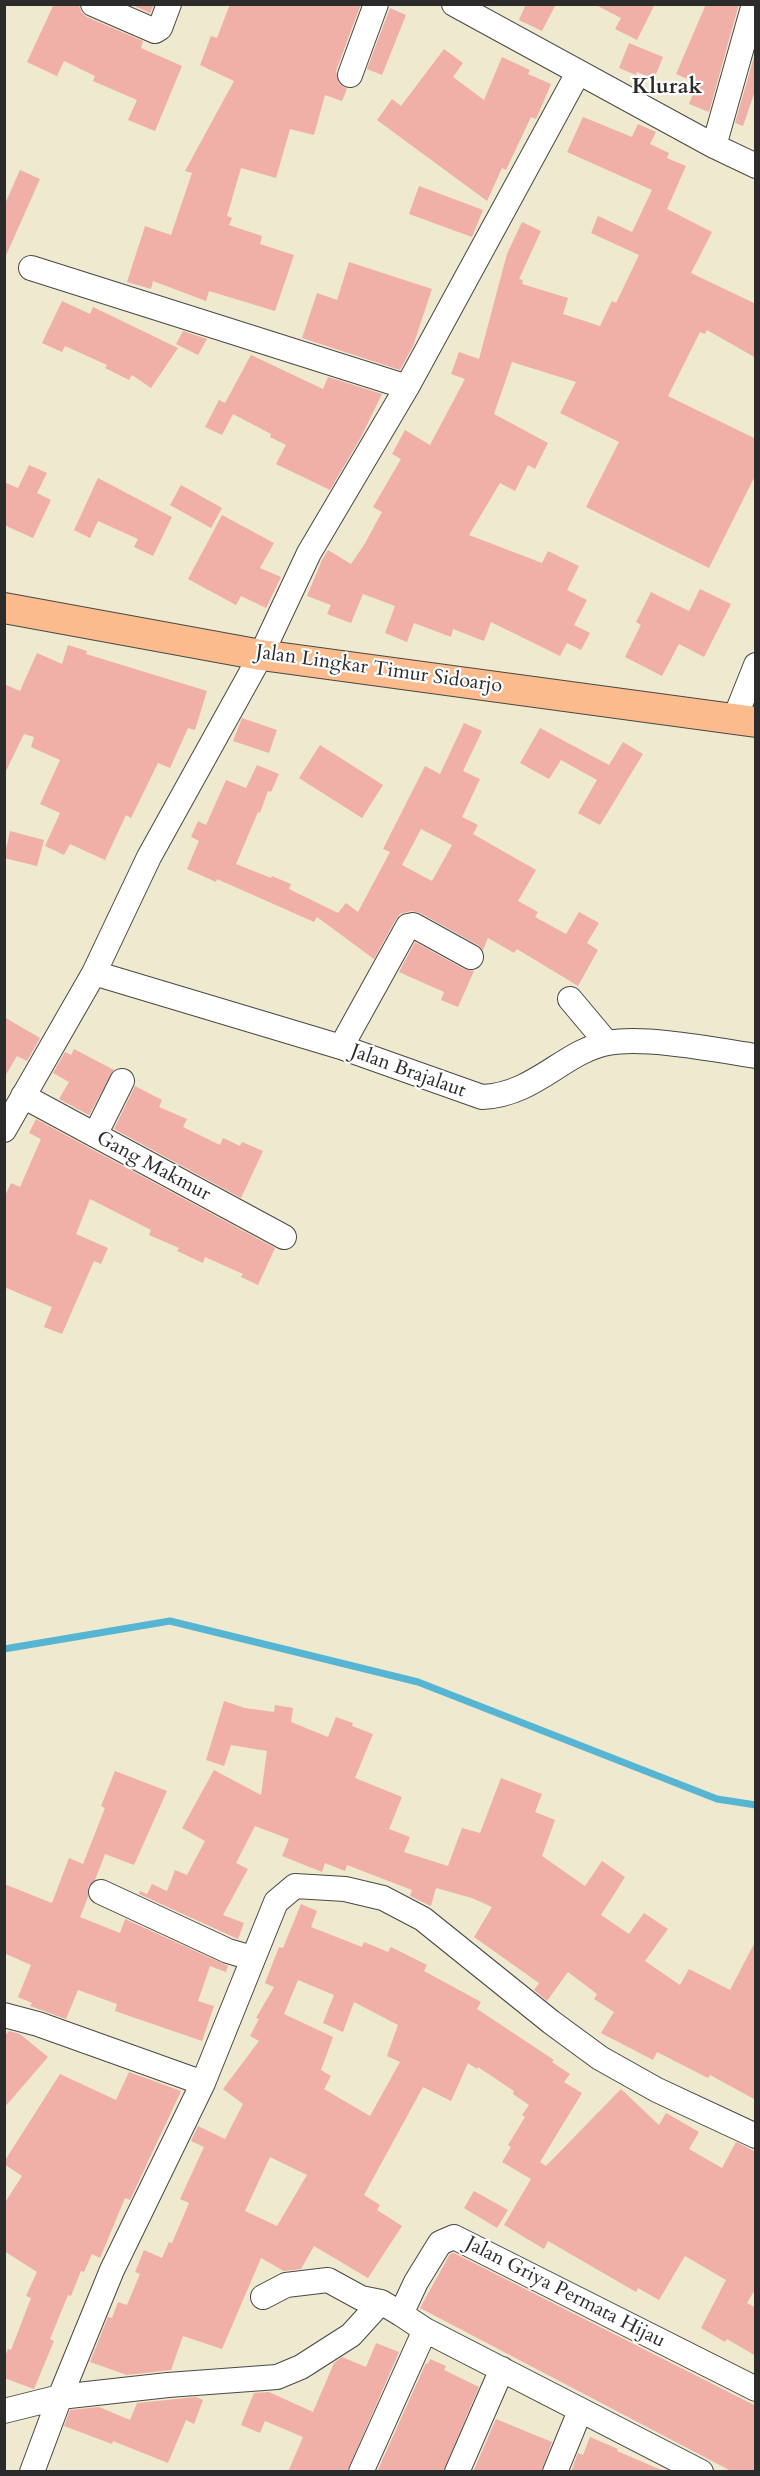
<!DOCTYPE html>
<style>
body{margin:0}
#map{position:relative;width:760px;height:2476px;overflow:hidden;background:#efe9d0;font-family:Cardo,serif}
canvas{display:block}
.frame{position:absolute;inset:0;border:6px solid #2b2b2b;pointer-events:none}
</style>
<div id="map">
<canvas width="760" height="2476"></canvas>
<div class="frame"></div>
</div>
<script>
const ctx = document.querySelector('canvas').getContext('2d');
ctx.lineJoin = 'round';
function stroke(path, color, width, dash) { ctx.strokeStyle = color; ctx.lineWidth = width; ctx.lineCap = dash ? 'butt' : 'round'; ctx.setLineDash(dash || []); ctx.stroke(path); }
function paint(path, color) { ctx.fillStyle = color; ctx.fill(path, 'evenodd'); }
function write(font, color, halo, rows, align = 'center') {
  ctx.font = font + ' Cardo,serif'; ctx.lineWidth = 4.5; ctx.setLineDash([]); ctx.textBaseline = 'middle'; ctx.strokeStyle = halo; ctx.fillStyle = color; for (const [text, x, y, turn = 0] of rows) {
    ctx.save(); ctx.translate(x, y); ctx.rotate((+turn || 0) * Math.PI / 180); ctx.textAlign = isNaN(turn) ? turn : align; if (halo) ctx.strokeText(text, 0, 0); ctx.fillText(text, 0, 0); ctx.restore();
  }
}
const stream = new Path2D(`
 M4,1649l166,-28 248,61 299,117 39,6`);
const building = new Path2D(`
 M54,4l25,2 3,7 5,4 56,24 -2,7 41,18 -27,65 -27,-11 9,-20 -44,-19 2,-5 -31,-15 -7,15 -30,-14z
 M130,4h24l-4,9z
 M230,4h131l-25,67 3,13 8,5 -5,12 -17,-6 -11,40 -24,-6 -14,49 -35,-10 -14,48 5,2 -3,7 33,11 -2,8 34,11 -19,56 -66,-20 -3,10 -53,-20 -2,8 -24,-7 18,-56 26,9 21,-62 -7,-2 49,-90 -34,-16 11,-29 6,2z
 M526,4h30l-14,27 -23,-11z
 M594,4h61l-18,36 -22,-11 6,-11z
 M706,4h33l-30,108 -20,-8 8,-21 -21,-9z
 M390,8l16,7 -24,60 -15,-6z
 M629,43l34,14 -9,22 -17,-7 -1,3 -17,-7z
 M444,49l19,14 -10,14 31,23 18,-43 28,13 -2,4 23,10 -15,35 -5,-2 -25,53 -4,-2 -15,33 -110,-81 15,-21 9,7z
 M754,57l2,31 -13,38 -8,-3z
 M583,117l49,20 6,-13 18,8 -6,12 19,9 -2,5 19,8 -19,43 45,23 -21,41 65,31v54l-49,-28 -2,4 -5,-2 -32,64 88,43v35l-47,94 -123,-61 33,-65 -59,-29 16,-31 -64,-20 -18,52 54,29 -13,26 -7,-4 -13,26 -15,-8 -31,52 73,28 6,-12 31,15 -12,24 20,10 -13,25 16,8 -9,17 -14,-7 -7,13 -69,-34 -7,19 -31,-12 -2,8 -37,-14 -7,19 -22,-9 10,-27 -32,-12 -12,29 -24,-9 4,-9 -24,-9 15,-36 6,-10 23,14 13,-19 18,-33 -9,-5 28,-48 -9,-5 13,-24 25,15 35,-66 -14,-5 8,-22 20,7 28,-105 15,-32 19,9 -22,48 4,1 -1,4 46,14 -5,16 37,12 12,-25 4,2 23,-48 -48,-22 7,-17 34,16 20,-42 -85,-38z
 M20,170l20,9 -36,81v-54z
 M419,186l64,24 -11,27 -63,-23z
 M349,262l83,27 -19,57 -13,24 -98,-32 15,-45 20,7z
 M62,301l28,13 3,-7 85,41 -27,40 -19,-13 -3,5 -24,-12 2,-3 -42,-19 -3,6 -20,-9z
 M183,331l24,8 -9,16 -22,-11z
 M251,355l72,34 5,-12 54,17 -21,43 -31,53 -54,-26 10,-19 -16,-8 1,-3 -38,-20 -11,21 -17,-8 14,-27 6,3z
 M29,465l18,8 -10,20 14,7 -18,38 -29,-13v-43l14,6z
 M98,478l74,39 -19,39 -19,-9 4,-8 -40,-18 -8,17 -16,-8z
 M181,485l41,23 -11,20 -41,-23z
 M222,515l52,28 -14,25 21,9 -15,31 -25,-12 -5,9 -48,-26z
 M700,589l31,15 -27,53 -25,-13 -17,32 -37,-19 16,-32 -5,-3 15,-30 38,19z
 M68,645l19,6 -1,3 121,37 -12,39 -7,-2 -18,40 -12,-5 -27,55 -5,-3 -21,45 -35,-16 -6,11 -19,-9 15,-33 -20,-9 20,-44 -29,-13 3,-10 -10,-3 -20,41v-91l16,7 17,-38 25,11z
 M242,718l35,12 -8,23 -36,-12z
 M464,723l18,8 -19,40 17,8 -18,38 16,8 -5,9 63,36 -18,31 20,11 -3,5 31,17 13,-22 20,11 -12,20 11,7 -20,36 -61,-37 -3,4 -26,-15 -5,12 -5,-5 -58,-32 -9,-2 -11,3 -4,5 -22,40 -57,-42 -3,5 -97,-43 -1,3 -29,-13 12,-28 -8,-4 7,-16 8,4 20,-45 20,8 11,-23 22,9 -8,18 -3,-1 -8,22 -2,-1 -22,52 35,14 1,-2 19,8 -2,5 49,24 8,-10 12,9 32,-60 -7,-3 42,-83 15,8zM421,829l31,16 -20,36 -30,-16z
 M540,728l69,37 14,-23 20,12 -43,71 -22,-12 19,-33 -36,-20 -12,19 -29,-16z
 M320,745l63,40 -21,33 -63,-40z
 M10,831l34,9 -7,26 -33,-8z
 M415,942l49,27 10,2 -16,36 -17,-7 3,-8 -45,-20z
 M4,1017l36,21 -13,23 -10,-5 -13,22z
 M74,1049l40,21 -25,45 -30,-16 10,-17 -16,-9 12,-21 6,3z
 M135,1086l27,14 -3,7 28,12 -4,8 37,18 3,-7 17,8 2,-4 21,9 -22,47 -127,-69z
 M36,1119l239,129 -17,37 -17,-8 2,-3 -38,-17 -2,6 -26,-12 2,-3 -30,-13 2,-5 -61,-31 -14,35 32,14 -7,16 -7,-3 -32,73 -18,-7 8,-20 -48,-20v-89l7,-15 9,4 21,-48 -12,-6z
 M224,1701l21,7 29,4 1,-7 18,3 -2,14 37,15 8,-20 17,6 -1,3 21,8 -18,44 47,19 -13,32 21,8 -6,15 44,14 14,-38 18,5 21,-55 41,16 -7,18 20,8 -13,36 43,30 17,-25 23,16 -24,38 28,19 15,-21 24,16 -23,32 35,24 9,-16 41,21 26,-50v160l-46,-25 -2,3 -51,-26 -4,8 -52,-27 13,-21 -20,-13 3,-5 -29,-22 -21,29 -13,-11 5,-7 -65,-46 18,-30 -20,-9 -36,-10 -5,18 -21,-10 2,-6 -65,-25 -2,6 -20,-8 -3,9 -40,-16 7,-17 -34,-13 -19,37 12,6 -25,46 21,8 -6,16 -99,-45 1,-3 7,3 5,-10 15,7 8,-21 12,5 18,-34 -23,-13 32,-58 47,25 6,-44 -36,-6 -7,21 -18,-6z
 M115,1771l52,20 -33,74 -29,-11 -10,26 -7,7v10l-8,20 40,16 5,-14 103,47 -2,6 -16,-6 -12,35 16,5 -12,35 -87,-30 2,-7 -39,-14 -12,29 -36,-13 2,-3 -14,-6 13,-32 -27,-12v-69l48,19 17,-45 14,6 22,-56 -4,-2z
 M301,1904l16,7 -6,16 51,20 2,-5 24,10 3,-5 36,18 -3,6 57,31 -4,7 77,51 -2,2 18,12 -6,8 18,11 -42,69 6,4 75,-77 38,36 7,-12 33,19 -10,17 33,19 14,-26 20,10v136l-9,15 9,5v48l-29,-17 -2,3 -24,-14 25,-48 -41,-24 -26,44 -21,-12 -2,4 -88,-51 -4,8 -40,-24 27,-46 -29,-17 9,-15 -3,-2 17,-28 -3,-2 7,-10 -16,-11 1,-3 -36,-24 -1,2 -9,-6 -17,38 -28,-14 -59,108 16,10 -3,5 25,16 -34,52 -54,-32 -13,23 -17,2 -23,-13 -39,91 -39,-13 -12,34 -44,5 -37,-13 18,-45 4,1 6,-16 9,3 13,-31 -5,-2 9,-22 18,8 7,-16 3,1 17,-40 -9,-4 24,-52 -13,-6 7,-15 27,13 18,-35 -20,-15 36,-48 -9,-5 9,-17 -3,-1 18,-31 -9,-4 14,-36 4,1zM298,1980l36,15 -11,28 20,9 11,-30 44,23 -11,31 13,6 -30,54 -46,-27 7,-13 -10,-6 12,-33 -49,-23zM270,2157l37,18 -30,51 -32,-15z
 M9,2031l11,3 28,23 -44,51v-71z
 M129,2072l52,19 -51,109 -5,-2 -25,60 -8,-4 -8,18 -3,-1 -10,25 -3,-1 -18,44 4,2 -20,48 -30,-11v-19l4,-10 3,1 20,-52 -5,-2 11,-24 -33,-21v-47l18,-28 -18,-12v-2l56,-88 56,26z
 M474,2191l34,19 -11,18 -33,-20z
 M454,2253l302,153v66h-23l-313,-164 30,-54z
 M376,2343l23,9 -52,120h-59l15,-35 -38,-16 -5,12 -19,-8 13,-32 15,-1 44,20 21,-49 8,-6 24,10z
 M430,2359l16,7 -2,4 35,17 -36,85h-66l49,-109 2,1z
 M196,2397l7,3 -9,24 -8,-4 -18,43 -55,-22 -1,3 -48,-18 6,-16 29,-3 31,13 7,-17z
 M496,2419l56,23 -11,30h-68z
 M590,2437l28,12 -1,2 49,21h-95l7,-19 5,2z`);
const minor = new Path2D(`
 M93,4l62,27 5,-3 9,-24
 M454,4l260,142 42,20
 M350,75l26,-71
 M714,146l40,-142
 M31,268l376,119
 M734,720l22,-55
 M94,973l247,74 141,50c53,-2 82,-46 126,-54 38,-7 108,7 148,13
 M570,999l37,44
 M341,1047l67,-121 5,-1 58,32
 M23,1096l261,141
 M4,1130l90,-157 55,-116 112,-202 48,-102 98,-166 171,-314
 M95,1135l27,-54
 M101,1892l127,59 24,7
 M4,2015l34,9 165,59
 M263,2297l23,-12 42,-5 33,18 20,4
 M4,2411l56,-14 52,-127 91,-187 73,-181 19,-16 50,3 38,9 40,21 128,103 49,36 57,32 99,46
 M32,2472l28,-75 108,-12 109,-8 24,-10 50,-32 30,-33 20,12
 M361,2472l64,-142
 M457,2472l45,-103
 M555,2472l25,-61
 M701,2472l-276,-142 -24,-16 15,-32 24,-39 14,-6 302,152`);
const major = new Path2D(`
 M4,608l257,47 495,67`);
const streetNames = [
 ["Jalan Lingkar Timur Sidoarjo",379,670,8],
 ["Jalan Brajalaut",408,1072,20],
 ["Gang Makmur",153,1167,28],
 ["Jalan Griya Permata Hijau",565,2293,27]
];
const quarterNames = [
 ["Klurak",667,88]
];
stroke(stream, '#55b5d3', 7);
paint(building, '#f0afa7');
stroke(minor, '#484844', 26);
stroke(major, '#484844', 32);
stroke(minor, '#fff', 24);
stroke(major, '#fbbb8c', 30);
write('20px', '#2b2b2b', '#fff', streetNames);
write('bold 22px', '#2b2b2b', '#fff', quarterNames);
</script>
